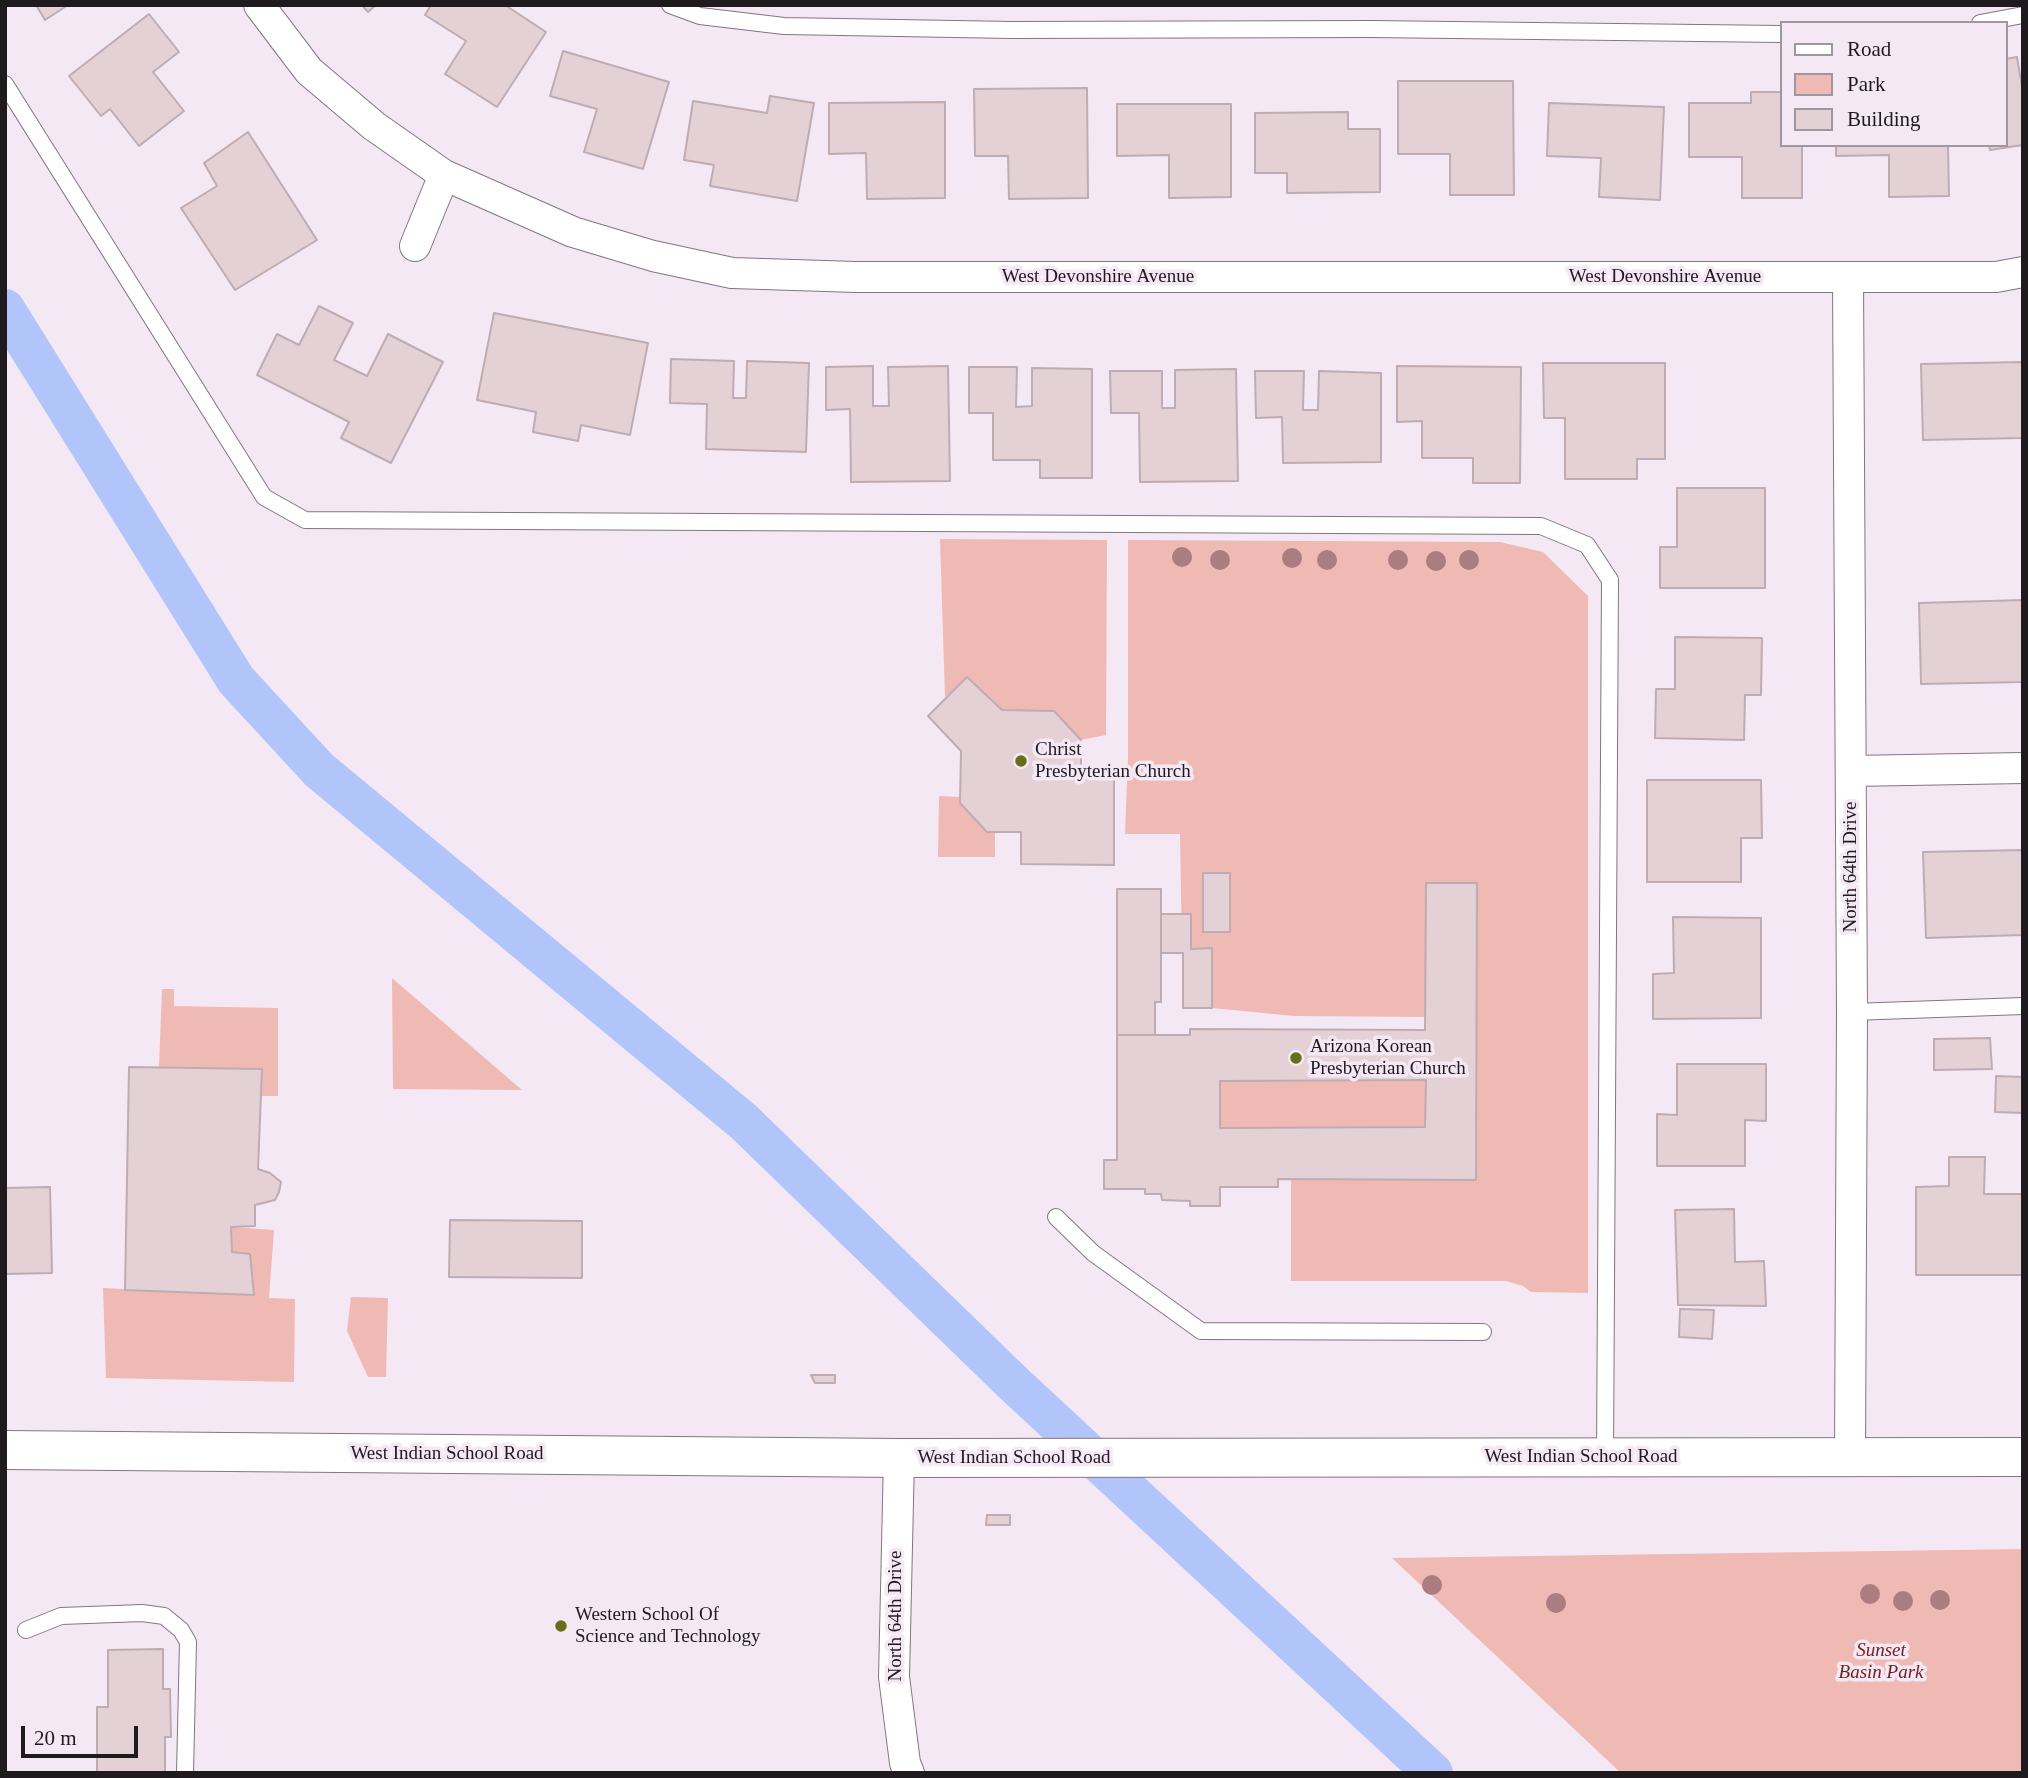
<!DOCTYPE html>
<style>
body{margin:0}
#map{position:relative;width:2028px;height:1778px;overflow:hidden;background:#f5e8f5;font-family:Georgia,serif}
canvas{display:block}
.frame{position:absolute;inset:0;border:7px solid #1e1a1e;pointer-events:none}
.legend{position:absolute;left:1780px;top:21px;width:228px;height:126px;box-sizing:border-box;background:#f5e8f5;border:2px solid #9f969f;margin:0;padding:9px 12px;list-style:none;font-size:21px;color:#1e1a1e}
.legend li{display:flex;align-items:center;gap:14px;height:35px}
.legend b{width:35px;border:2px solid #9f969f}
.scale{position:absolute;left:21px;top:1726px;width:117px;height:32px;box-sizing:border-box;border:4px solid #1e1a1e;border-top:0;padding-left:9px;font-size:21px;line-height:24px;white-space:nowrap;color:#1e1a1e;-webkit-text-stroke:5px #f5e8f5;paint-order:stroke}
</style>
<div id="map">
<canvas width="2028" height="1778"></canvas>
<div class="frame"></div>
<ul class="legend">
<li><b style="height:9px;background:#fff"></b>Road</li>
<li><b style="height:19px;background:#f0bab4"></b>Park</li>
<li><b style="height:19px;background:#e3d1d6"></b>Building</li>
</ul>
<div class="scale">20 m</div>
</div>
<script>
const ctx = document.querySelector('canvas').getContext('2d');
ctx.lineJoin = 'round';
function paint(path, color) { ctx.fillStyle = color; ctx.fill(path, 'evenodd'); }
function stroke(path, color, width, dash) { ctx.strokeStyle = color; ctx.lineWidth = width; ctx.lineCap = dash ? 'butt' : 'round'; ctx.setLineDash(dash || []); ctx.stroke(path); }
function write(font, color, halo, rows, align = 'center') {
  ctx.font = font + ' Georgia,serif'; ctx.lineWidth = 7; ctx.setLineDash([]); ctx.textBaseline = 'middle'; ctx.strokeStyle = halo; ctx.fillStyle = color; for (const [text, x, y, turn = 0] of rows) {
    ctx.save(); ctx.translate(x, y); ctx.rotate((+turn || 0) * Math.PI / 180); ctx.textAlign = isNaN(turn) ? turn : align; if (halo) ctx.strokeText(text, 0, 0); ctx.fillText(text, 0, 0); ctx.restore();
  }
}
const green = new Path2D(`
 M940,539l167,1 -1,195 -25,5 -27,-29 -52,-1 -34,-33 -23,20z
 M1128,540l372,2 43,10 45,44v697l-57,-1 -8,-6 -17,-5h-215v-101l185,-1v-296h-50l-1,134 -131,-1 -82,-8h-29l-3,-174h-55l3,-77z
 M939,796l21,1v6l27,29h8v25h-57z
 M392,978l130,112 -129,-1z
 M162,989h12v17l104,2v88h-17v-27l-102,-2z
 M1426,1080l-1,47 -205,1v-47z
 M231,1227l43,3 -5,68 26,1 -1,83 -188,-4 -3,-90 150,7 -21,-43z
 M351,1297l37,1 -2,79h-18l-21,-46z
 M2023,1549v224h-402l-229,-215z`);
const canal = new Path2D(`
 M5,309l231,371 83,90 425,352 267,259 422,392`);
const building = new Path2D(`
 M36,5h32l-23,15z
 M362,5h14l-8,7z
 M431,5h74l41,27 -49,75 -52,-33 21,-33 -41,-26z
 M149,14l30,38 -26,20 31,39 -45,35 -29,-37 -9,7 -32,-40z
 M563,51l106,31 -26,87 -59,-17 13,-43 -47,-13z
 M2017,57l6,36v52l-33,5 -1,-5h16v-86z
 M1398,81h115l1,114h-64v-41h-52z
 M1087,88l1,110 -79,1 -1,-43h-33l-1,-67z
 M1751,92h30v53h21v53h-60v-41h-53v-54h62z
 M770,96l44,7 -17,98 -87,-15 4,-21 -30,-5 9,-59 74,12z
 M945,102v96l-78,1 -1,-46 -37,1v-51z
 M1549,103l115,4 -4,93 -61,-3 2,-39 -54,-2z
 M1117,104h114v93l-62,1v-43l-52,1z
 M1348,112v17h32v63l-93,1v-20h-32v-60z
 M248,132l69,108 -82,50 -54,-82 36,-22 -13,-23z
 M1836,145h112l1,51 -60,1v-42l-53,1z
 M319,306l34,17 -19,37 33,16 21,-42 55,28 -52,101 -50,-25 8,-16 -92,-47 20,-41 22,11z
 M494,313l154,30 -18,92 -49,-10 -3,16 -45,-9 3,-20 -59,-12z
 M671,359l63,2 -1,37h13l1,-37 62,2 -3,89 -100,-3 1,-45 -37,-1z
 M2023,362v76l-100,2 -2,-76z
 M1543,363h122v96h-28v20h-72v-61h-21z
 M873,366v40h16l-1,-39 60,-1 2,115 -99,1 -1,-73 -24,1v-43z
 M1397,366l124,1 -1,116h-47v-25h-51v-37l-25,1z
 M969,367h48l-1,40 16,-1v-38l60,1v109h-52v-18h-47v-47h-24z
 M1236,369l2,112 -98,1 -1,-69h-28l-1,-42h52v37h13v-38z
 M1255,371h49l-1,39h15l1,-39 62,2v89l-98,1 -1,-46 -26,1z
 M1677,488h88v100h-105v-41h17z
 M2023,600v82l-102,2 -2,-81z
 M1675,637l87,1 -1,57h-16l-1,45 -89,-2 1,-49h19z
 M967,677l35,33 52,1 27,29v32h33v93l-93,-1v-32h-34l-27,-29 1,-52 -33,-35z
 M1647,780h114l1,58h-21v44h-94z
 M2023,850v85l-97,3 -3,-86z
 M1203,873h27v59h-27z
 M1426,883h51l-1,297 -198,-1v8h-58v19h-30v-5l-28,-1 -1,-6h-16v-5h-41v-29h13v-125h73v-6l235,1zM1426,1080l-1,47 -205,1v-47z
 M1117,889h44v113h-6v33h-38z
 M1161,914h30v35l21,-1v60h-29v-55h-22z
 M1673,917l88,1v100l-108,1v-45l21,-1z
 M1990,1038l2,31 -58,1v-31z
 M1677,1064h89v57l-21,-1v46h-88v-52l20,1z
 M129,1067l133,2 -4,100 12,4 11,9 -2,10 -4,8 -20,5v21l-24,1 1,25 18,2 4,41 -129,-5z
 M1996,1076l27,1v36l-28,-1z
 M1949,1157h36l-1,37h39v81h-107v-88l33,-1z
 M50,1187l2,86 -47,1v-86z
 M1734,1209l1,53 29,-1 2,45 -88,-1 -3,-95z
 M450,1220l132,1v57l-133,-1z
 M1680,1309l34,1 -2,29 -33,-2z
 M811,1375h24v8h-20z
 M987,1515h23v10h-24z
 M163,1649v40h7l1,48h-6v36h-68v-66h11v-57z`);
const service = new Path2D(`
 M670,5l30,11 84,10 228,4 359,-1 410,5
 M1980,23l43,-8
 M5,84l259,413 41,23 1236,6 46,19 23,35 -5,878
 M1852,1012l171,-6
 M1056,1217l37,36 108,78 282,1
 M26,1630l35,-14 81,-3 22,3 17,14 7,12 -3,131`);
const minor = new Path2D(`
 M259,5l50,66 65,55 70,49 129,57 80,24 79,17 124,4h1140l27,-5
 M415,246l29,-71
 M1848,277l4,735 -2,446
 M1851,771l172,-3
 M899,1458l-5,219 11,86 4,10`);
const secondary = new Path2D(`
 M5,1450l894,8 1124,-1`);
const trees = [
 [1182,557],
 [1292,558],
 [1220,560],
 [1327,560],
 [1398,560],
 [1469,560],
 [1436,561],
 [1432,1585],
 [1870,1594],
 [1940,1600],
 [1903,1601],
 [1556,1603]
];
const markers = [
 [1021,761,7,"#686f16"],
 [1296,1058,7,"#686f16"],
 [561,1626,7,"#686f16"]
];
const streetNames = [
 ["West Devonshire Avenue",1098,277],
 ["West Devonshire Avenue",1665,277],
 ["North 64th Drive",1851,867,-90],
 ["West Indian School Road",447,1454],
 ["West Indian School Road",1581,1457],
 ["West Indian School Road",1014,1458],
 ["North 64th Drive",896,1616,-90]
];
const poiNames = [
 ["Christ",1035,750],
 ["Presbyterian Church",1035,772],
 ["Arizona Korean",1310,1047],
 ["Presbyterian Church",1310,1069],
 ["Western School Of",575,1615],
 ["Science and Technology",575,1637]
];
const parkNames = [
 ["Sunset",1881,1651],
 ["Basin Park",1881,1673]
];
paint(green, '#f0bab4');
stroke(canal, '#b2c5fa', 40);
paint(building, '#e3d1d6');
stroke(building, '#beacb2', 2);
stroke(service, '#827681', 18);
stroke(minor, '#827681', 32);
stroke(secondary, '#827681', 40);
stroke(service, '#fff', 16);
stroke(minor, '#fff', 30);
stroke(secondary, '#fff', 38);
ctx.fillStyle = '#ab7c80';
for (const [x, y] of trees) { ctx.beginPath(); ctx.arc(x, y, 10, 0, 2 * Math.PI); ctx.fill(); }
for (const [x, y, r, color] of markers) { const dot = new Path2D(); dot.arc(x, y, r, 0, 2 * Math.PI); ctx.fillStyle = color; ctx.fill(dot); stroke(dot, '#f5e8f5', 2.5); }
write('19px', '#1e1a1e', '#f5e8f5', streetNames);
write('19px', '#1e1a1e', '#f5e8f5', poiNames, 'left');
write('italic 19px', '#6f2421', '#f5e8f5', parkNames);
</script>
